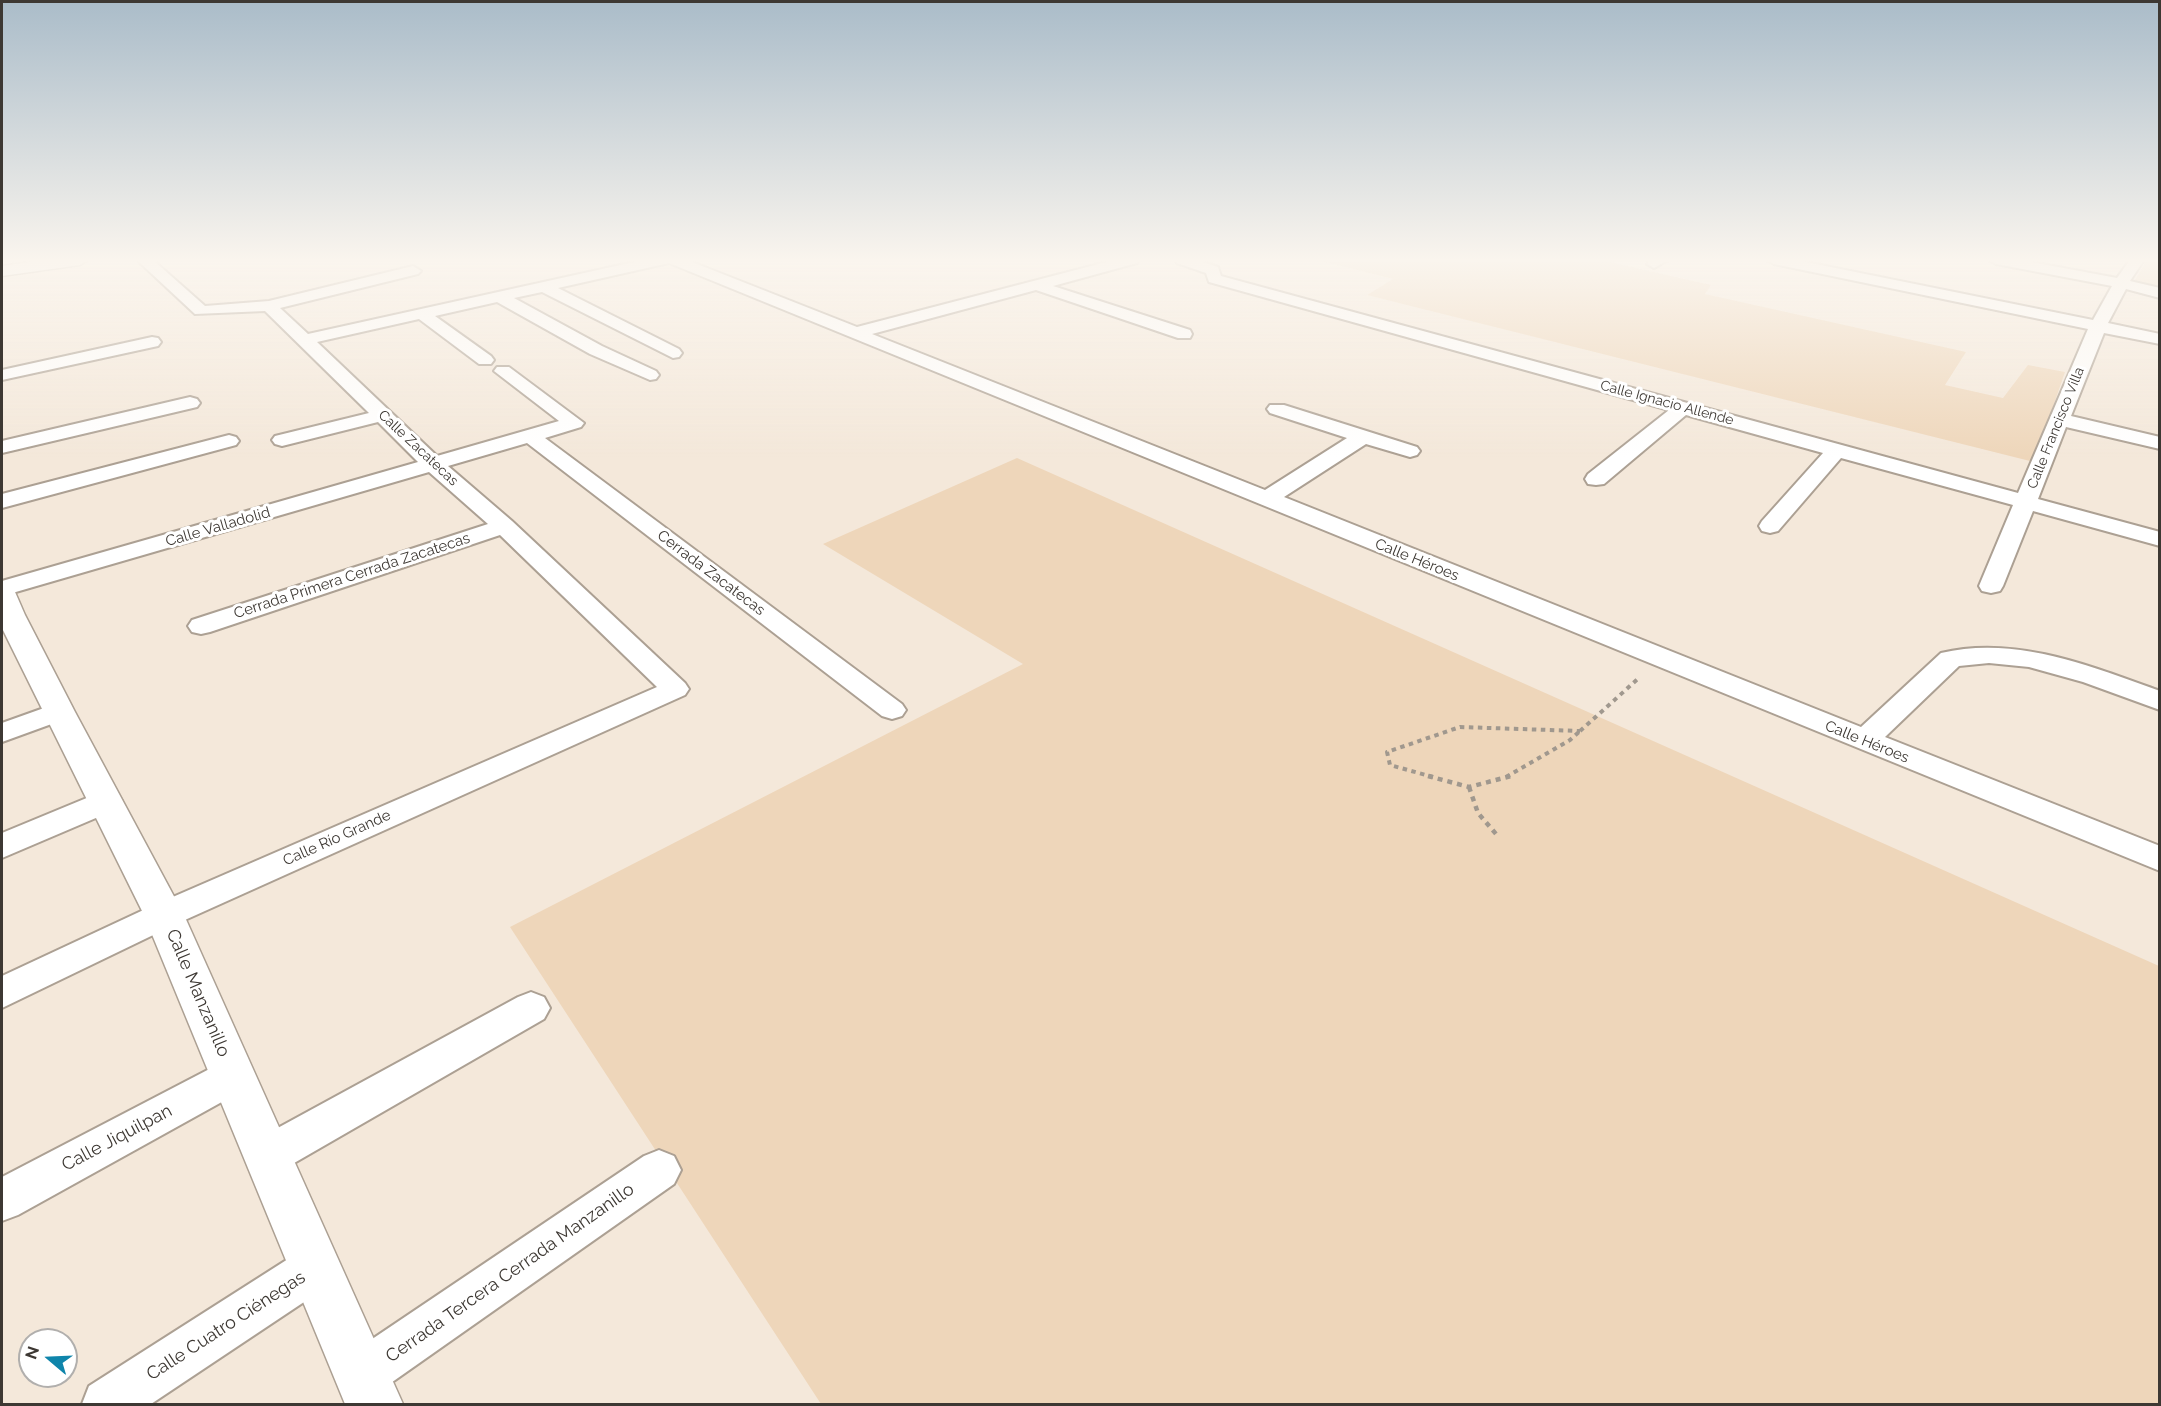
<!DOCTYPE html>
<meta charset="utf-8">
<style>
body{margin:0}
#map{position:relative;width:2161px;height:1406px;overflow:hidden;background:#f4e8da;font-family:Raleway,sans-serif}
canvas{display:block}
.frame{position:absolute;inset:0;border:3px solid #3d3833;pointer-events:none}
.north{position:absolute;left:18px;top:1328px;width:60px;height:60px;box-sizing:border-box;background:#fff;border:2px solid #b1afad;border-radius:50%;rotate:289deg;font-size:16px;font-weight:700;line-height:24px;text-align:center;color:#3d3833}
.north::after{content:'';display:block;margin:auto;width:21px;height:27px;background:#0f85ab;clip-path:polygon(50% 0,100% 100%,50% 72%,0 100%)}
</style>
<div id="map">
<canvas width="2161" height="1406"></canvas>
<div class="frame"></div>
<div class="north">N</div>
</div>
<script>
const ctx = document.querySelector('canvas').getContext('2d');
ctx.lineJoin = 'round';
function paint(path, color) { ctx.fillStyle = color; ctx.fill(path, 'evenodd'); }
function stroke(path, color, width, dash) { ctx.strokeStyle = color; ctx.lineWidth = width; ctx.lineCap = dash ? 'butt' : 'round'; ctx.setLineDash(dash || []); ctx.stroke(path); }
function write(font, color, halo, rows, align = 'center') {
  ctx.font = font + ' Raleway,sans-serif'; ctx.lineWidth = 6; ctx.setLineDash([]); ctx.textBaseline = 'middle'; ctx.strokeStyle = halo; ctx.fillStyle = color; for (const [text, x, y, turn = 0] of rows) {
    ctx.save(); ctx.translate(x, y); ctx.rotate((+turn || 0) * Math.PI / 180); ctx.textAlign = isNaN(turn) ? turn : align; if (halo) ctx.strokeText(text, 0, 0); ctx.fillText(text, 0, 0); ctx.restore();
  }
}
const green = new Path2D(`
 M1318,260h283l110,25 -6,9 261,58 -21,33 58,13 25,-33 37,7 -31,90 -667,-167 26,-16z
 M2147,260h12v31l-26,-8z
 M1017,458l1142,508v438h-1338l-311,-477 513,-263 -200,-120z`);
const pathFar1 = new Path2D(`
 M1580,731l60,-54
 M1433,777l-43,-12 -3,-13 73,-25 120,4
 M1506,777l64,-37 10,-9`);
const path = new Path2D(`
 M1428,776l41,11 42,-11
 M1469,787l9,26 18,21`);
const minor = new Path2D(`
 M137,260h16l52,46 64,-5 144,-35 8,5 -3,3 -138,34 28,26 335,-74h44l170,67 257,-67h25l-2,3 -84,23 137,44 2,4 -2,4h-12l-142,-48 -164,44 393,156 82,-52 -77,-25 -3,-4 3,-4h14l133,42 3,4 -3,4 -7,2 -44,-13 -82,53 577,230 80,-74c74,-18 150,13 219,38v19l-77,-28 -54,-15 -40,-4 -30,3 -74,71 275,109v25l-1491,-608 -111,25 121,61 3,4 -3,4 -6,1 -131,-66 -28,6 88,48 54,25 3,4 -3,4 -6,1 -60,-26 -93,-52 -62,14 56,40 3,4 -3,4h-12l-60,-45 -102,23 120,114 122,-35 -65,-50 3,-4h12l75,56 -3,4 -36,11 357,266 4,6 -4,6 -10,3 -10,-3 -355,-273 -79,23 64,55 173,162 4,6 -4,6 -509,229 -174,84v-32l150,-70 505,-219 -157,-152 -290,97 -9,2 -9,-2 -4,-6 4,-6 296,-96 -59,-52 -427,124v-15l416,-119 -40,-40 -96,24 -7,-2 -3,-4 3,-4 94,-23 -104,-102 -70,3z
 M1175,260h22l21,7 3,9 797,217 70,-164 -314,-65 -7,-4h29l297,60 19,-34 -116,-22 -7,-4h32l96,18 13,-18h14l-14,21 30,7v10l-34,-9 -18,34 52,11v10l-56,-11 -33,83 89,21v12l-94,-22 -28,72 122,33v14l-127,-35 -30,75 -3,5 -9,2 -9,-2 -3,-5 34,-81 -172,-47 -63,73 -8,2 -8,-2 -3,-5 3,-5 61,-68 -137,-38 -82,69 -8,1 -8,-1 -3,-5 3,-5 81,-64 -460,-128 -3,-9 -29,-10z
 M1650,260h18l-14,8 -7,-4z
 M152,337l6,1 3,4 -3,4 -156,34v-10z
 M190,397l7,2 3,4 -3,4 -195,46v-12z
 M229,435l7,2 3,4 -3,4 -234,63v-14z
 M58,703l10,3 4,6 -4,6 -66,24v-19z
 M106,790l11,3 5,8 -5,8 -115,49v-25z
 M531,992l13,5 6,11 -6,11 -262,151 -15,6 -15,-6 -6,-14 6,-14 266,-145z
 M233,1059l14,5 6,12 -6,12 -229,127 -16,6v-44l217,-113z
 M659,1150l15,6 7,14 -7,14 -296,208 -17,8 -17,-8 -8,-17 8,-17 300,-202z
 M315,1245l16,7 7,16 -7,16 -180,120h-69l7,-18 210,-134z`);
const tertiary = new Path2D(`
 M2,582l10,3 13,30 50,97 109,203 219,489h-58l-201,-489 -142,-287z`);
const secondary = new Path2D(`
 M43,260h45l-8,5 -78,11v-10z`);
const farStreetnames = [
 ["Calle Ignacio Allende",1667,403,15],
 ["Calle Francisco Villa",2056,428,-68],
 ["Calle Zacatecas",418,448,43]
];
const streetNames = [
 ["Calle Valladolid",218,527,-16],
 ["Calle Héroes",1417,560,22],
 ["Cerrada Zacatecas",711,573,37],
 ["Cerrada Primera Cerrada Zacatecas",352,576,-18],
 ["Calle Héroes",1867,742,22],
 ["Calle Río Grande",337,838,-24]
];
const nearStreetnames = [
 ["Calle Manzanillo",198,993,67],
 ["Calle Jiquilpan",117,1138,-28],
 ["Cerrada Tercera Cerrada Manzanillo",510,1273,-35],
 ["Calle Cuatro Ciénegas",226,1326,-33]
];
paint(green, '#eed6ba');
stroke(minor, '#aca093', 4);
stroke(tertiary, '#aca093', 3);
stroke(secondary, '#aca093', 3);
stroke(pathFar1, '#a0988e', 4, [4.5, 4.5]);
stroke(path, '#a0988e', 4.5, [5, 5]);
paint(minor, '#fff');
paint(tertiary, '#fff');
paint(secondary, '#fff');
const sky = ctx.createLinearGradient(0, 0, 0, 457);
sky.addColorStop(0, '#aabcc9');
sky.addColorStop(0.57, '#faf5ee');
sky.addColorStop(1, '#faf5ee00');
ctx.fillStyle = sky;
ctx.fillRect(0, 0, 2161, 457);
write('14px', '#3d3833', '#fff', farStreetnames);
write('15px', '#3d3833', '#fff', streetNames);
write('18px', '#3d3833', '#fff', nearStreetnames);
</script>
